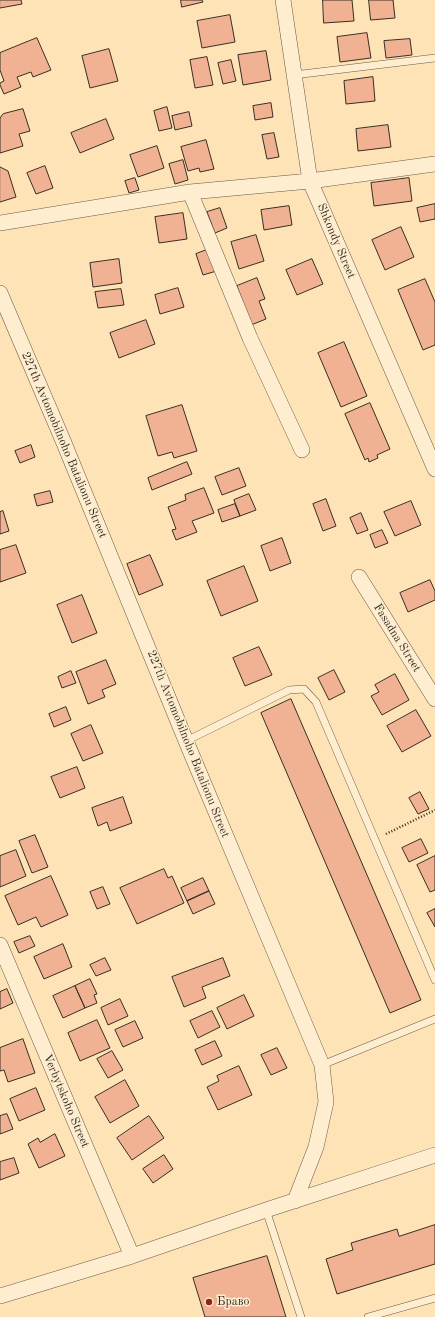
<!DOCTYPE html>
<meta charset="utf-8">
<style>
body{margin:0}
canvas{display:block;background:#fde3b5}
</style>
<canvas width="435" height="1317"></canvas>
<script>
const ctx = document.querySelector('canvas').getContext('2d');
ctx.lineJoin = 'round';
function paint(path, color) { ctx.fillStyle = color; ctx.fill(path, 'evenodd'); }
function stroke(path, color, width, dash) { ctx.strokeStyle = color; ctx.lineWidth = width; ctx.lineCap = dash ? 'butt' : 'round'; ctx.setLineDash(dash || []); ctx.stroke(path); }
function write(font, color, halo, rows, align = 'center') {
  ctx.font = font + ' "Old Standard TT",serif'; ctx.lineWidth = 3; ctx.setLineDash([]); ctx.textBaseline = 'middle'; ctx.strokeStyle = halo; ctx.fillStyle = color; for (const [text, x, y, turn = 0] of rows) {
    ctx.save(); ctx.translate(x, y); ctx.rotate((+turn || 0) * Math.PI / 180); ctx.textAlign = isNaN(turn) ? turn : align; if (halo) ctx.strokeText(text, 0, 0); ctx.fillText(text, 0, 0); ctx.restore();
  }
}
const building = new Path2D(`
 M0,0h21l1,4 -22,4z
 M181,0h21l1,2 -21,5z
 M323,0h29l2,21 -30,2z
 M369,0h24l2,18 -24,2z
 M230,15l5,27 -33,6 -5,-27z
 M367,33l4,25 -31,4 -3,-25z
 M37,38l14,32 -18,7 -2,-5 -14,5 4,10 -17,7 -4,-9v-2l4,-2 -4,-11v-17z
 M410,39l2,16 -26,3 -2,-17z
 M109,49l9,32 -28,7 -8,-32z
 M266,51l5,29 -28,5 -5,-30z
 M207,57l6,28 -18,3 -5,-28z
 M231,60l5,21 -13,3 -5,-21z
 M373,77l2,24 -29,3 -2,-23z
 M271,103l2,14 -18,3 -2,-14z
 M167,107l5,21 -13,3 -5,-20z
 M23,109l7,22 -11,3 4,12 -23,7v-35l3,-4z
 M189,112l3,14 -17,4 -3,-14z
 M106,119l8,20 -34,14 -9,-20z
 M388,125l3,22 -33,4 -2,-22z
 M274,133l5,24 -12,2 -5,-24z
 M206,140l8,29 -14,3 -1,-4 -11,3 -7,-24z
 M157,146l7,22 -26,9 -8,-22z
 M183,160l5,20 -13,4 -6,-20z
 M45,166l8,22 -17,6 -9,-21z
 M0,167l8,4 8,26 -16,5z
 M135,178l4,12 -10,3 -4,-12z
 M409,178l3,23 -38,5 -3,-23z
 M435,204v15l-15,3 -3,-14z
 M289,206l3,19 -28,5 -3,-20z
 M220,208l7,20 -12,5 -8,-21z
 M183,213l4,26 -28,4 -4,-26z
 M401,227l13,30 -29,13 -13,-30z
 M256,235l8,26 -25,8 -8,-27z
 M212,248l8,22 -17,5 -7,-21z
 M119,259l3,24 -29,4 -3,-24z
 M312,259l11,25 -26,11 -11,-25z
 M257,278l8,21 -6,2 7,18 -15,6 -14,-39z
 M425,279l10,23v43l-12,5 -25,-60z
 M178,288l6,19 -24,7 -5,-19z
 M121,289l3,16 -26,3 -3,-16z
 M146,320l9,24 -36,14 -9,-25z
 M344,342l23,54 -26,11 -23,-54z
 M370,403l20,46 -13,6 1,3 -9,4 -1,-4 -3,2 -20,-46z
 M182,405l15,46 -23,7 -2,-6 -14,4 -12,-40z
 M31,445l4,12 -15,6 -5,-12z
 M187,462l5,12 -40,16 -4,-12z
 M239,468l7,18 -24,9 -7,-18z
 M204,488l10,25 -22,8 5,11 -21,8 -4,-10 4,-1 -8,-22 18,-7 -1,-5z
 M50,491l3,11 -16,4 -3,-11z
 M249,494l7,16 -16,6 -6,-16z
 M326,499l10,27 -13,5 -10,-27z
 M411,501l10,24 -26,11 -11,-24z
 M235,504l5,12 -18,6 -4,-12z
 M3,511l6,20 -9,3v-22z
 M361,513l7,17 -11,4 -7,-16z
 M382,530l6,13 -13,5 -5,-13z
 M282,538l9,25 -21,8 -9,-25z
 M16,545l10,28 -26,9v-32z
 M150,555l13,30 -24,10 -12,-31z
 M244,566l14,35 -37,15 -14,-35z
 M430,580l5,11v9l-27,12 -8,-19z
 M82,595l15,38 -25,10 -15,-38z
 M259,647l13,28 -27,11 -12,-28z
 M106,660l10,24 -14,6 3,7 -17,7 -12,-32z
 M334,670l11,22 -16,8 -11,-22z
 M71,671l5,12 -14,5 -4,-11z
 M395,674l14,26 -27,15 -11,-19 8,-4 -4,-7z
 M291,699l130,301 -31,13 -129,-300z
 M66,707l5,13 -17,7 -5,-13z
 M416,710l15,26 -29,16 -15,-26z
 M91,725l12,28 -20,8 -12,-27z
 M77,767l8,21 -25,10 -9,-21z
 M420,792l9,17 -11,5 -9,-16z
 M123,797l9,26 -22,8 -3,-9 -9,4 -6,-18z
 M35,835l13,32 -16,6 -13,-32z
 M421,839l7,14 -19,9 -7,-14z
 M16,850l10,26 -26,11v-31z
 M435,856v34l-5,2 -13,-27z
 M164,869l4,9 4,-2 12,27 -47,21 -17,-36z
 M51,876l17,39 -27,12 -5,-10 -18,8 -13,-29z
 M203,878l6,13 -22,10 -6,-13z
 M103,887l7,17 -13,5 -7,-17z
 M209,891l6,13 -22,10 -6,-13z
 M435,909v18l-8,-14z
 M30,936l5,10 -16,7 -5,-11z
 M63,944l9,23 -28,12 -10,-22z
 M105,958l6,12 -15,6 -6,-11z
 M223,958l7,18 -28,11 4,11 -22,9 -12,-30z
 M90,979l7,15 -3,1 3,8 -12,5 -10,-22z
 M75,986l10,22 -22,10 -10,-22z
 M7,989l6,14 -13,6v-17z
 M244,995l10,21 -27,13 -10,-21z
 M120,999l8,17 -20,9 -7,-17z
 M212,1011l8,16 -22,11 -8,-17z
 M97,1020l13,28 -30,13 -12,-28z
 M135,1021l8,17 -20,9 -8,-17z
 M23,1039l12,34 -27,9 -4,-12 -4,1v-23z
 M215,1041l7,15 -20,9 -7,-15z
 M277,1048l10,20 -16,7 -10,-20z
 M112,1051l11,19 -15,8 -11,-19z
 M239,1066l13,29 -34,15 -11,-23 12,-6 -2,-5z
 M125,1080l14,26 -29,17 -15,-26z
 M36,1088l9,22 -26,11 -9,-22z
 M7,1114l6,15 -13,5v-18z
 M149,1116l15,22 -32,22 -15,-22z
 M55,1134l10,22 -26,12 -11,-24 10,-6 2,4z
 M164,1155l9,14 -20,14 -10,-14z
 M14,1158l5,15 -19,7v-18z
 M435,1225v39l-98,30 -11,-35 27,-9 -2,-7 46,-14 2,7z
 M267,1256l19,61h-81l-12,-39z`);
const path = new Path2D(`
 M386,834l49,-24`);
const service = new Path2D(`
 M294,75l141,-17
 M186,741l103,-51 15,-1 12,13 119,278
 M322,1065l113,-46
 M266,1210l35,107
 M368,1317l67,-19`);
const minor = new Path2D(`
 M283,0l27,181 125,288
 M190,192l60,146 52,112
 M0,223l190,-31 120,-11 125,-17
 M0,293l64,150 122,298 136,324 4,37 -10,45 -21,54
 M359,577l76,122
 M0,945l132,311
 M0,1296l132,-40 134,-46 169,-55`);
const markers = [
 [209,1302,4,"#8f2418"]
];
const streetNames = [
 ["Shkondy Street",336,241,67],
 ["227th Avtomobilnoho Batalionu Street",64,445,67],
 ["Fasadna Street",397,638,58],
 ["227th Avtomobilnoho Batalionu Street",188,744,68],
 ["Verbytskoho Street",66,1101,67]
];
const poiNames = [
 ["Браво",217,1302]
];
paint(building, '#f0b293');
stroke(building, '#382e24', 1);
stroke(service, '#695b48', 8);
stroke(minor, '#695b48', 16);
stroke(path, '#382e24', 2.5, [1, 2]);
stroke(service, '#feedcf', 7);
stroke(minor, '#feedcf', 15);
for (const [x, y, r, color] of markers) { const dot = new Path2D(); dot.arc(x, y, r, 0, 2 * Math.PI); ctx.fillStyle = color; ctx.fill(dot); stroke(dot, '#feedcf', 1.5); }
write('12px', '#382e24', '#feedcf', streetNames);
write('12px', '#382e24', '#feedcf', poiNames, 'left');
</script>
